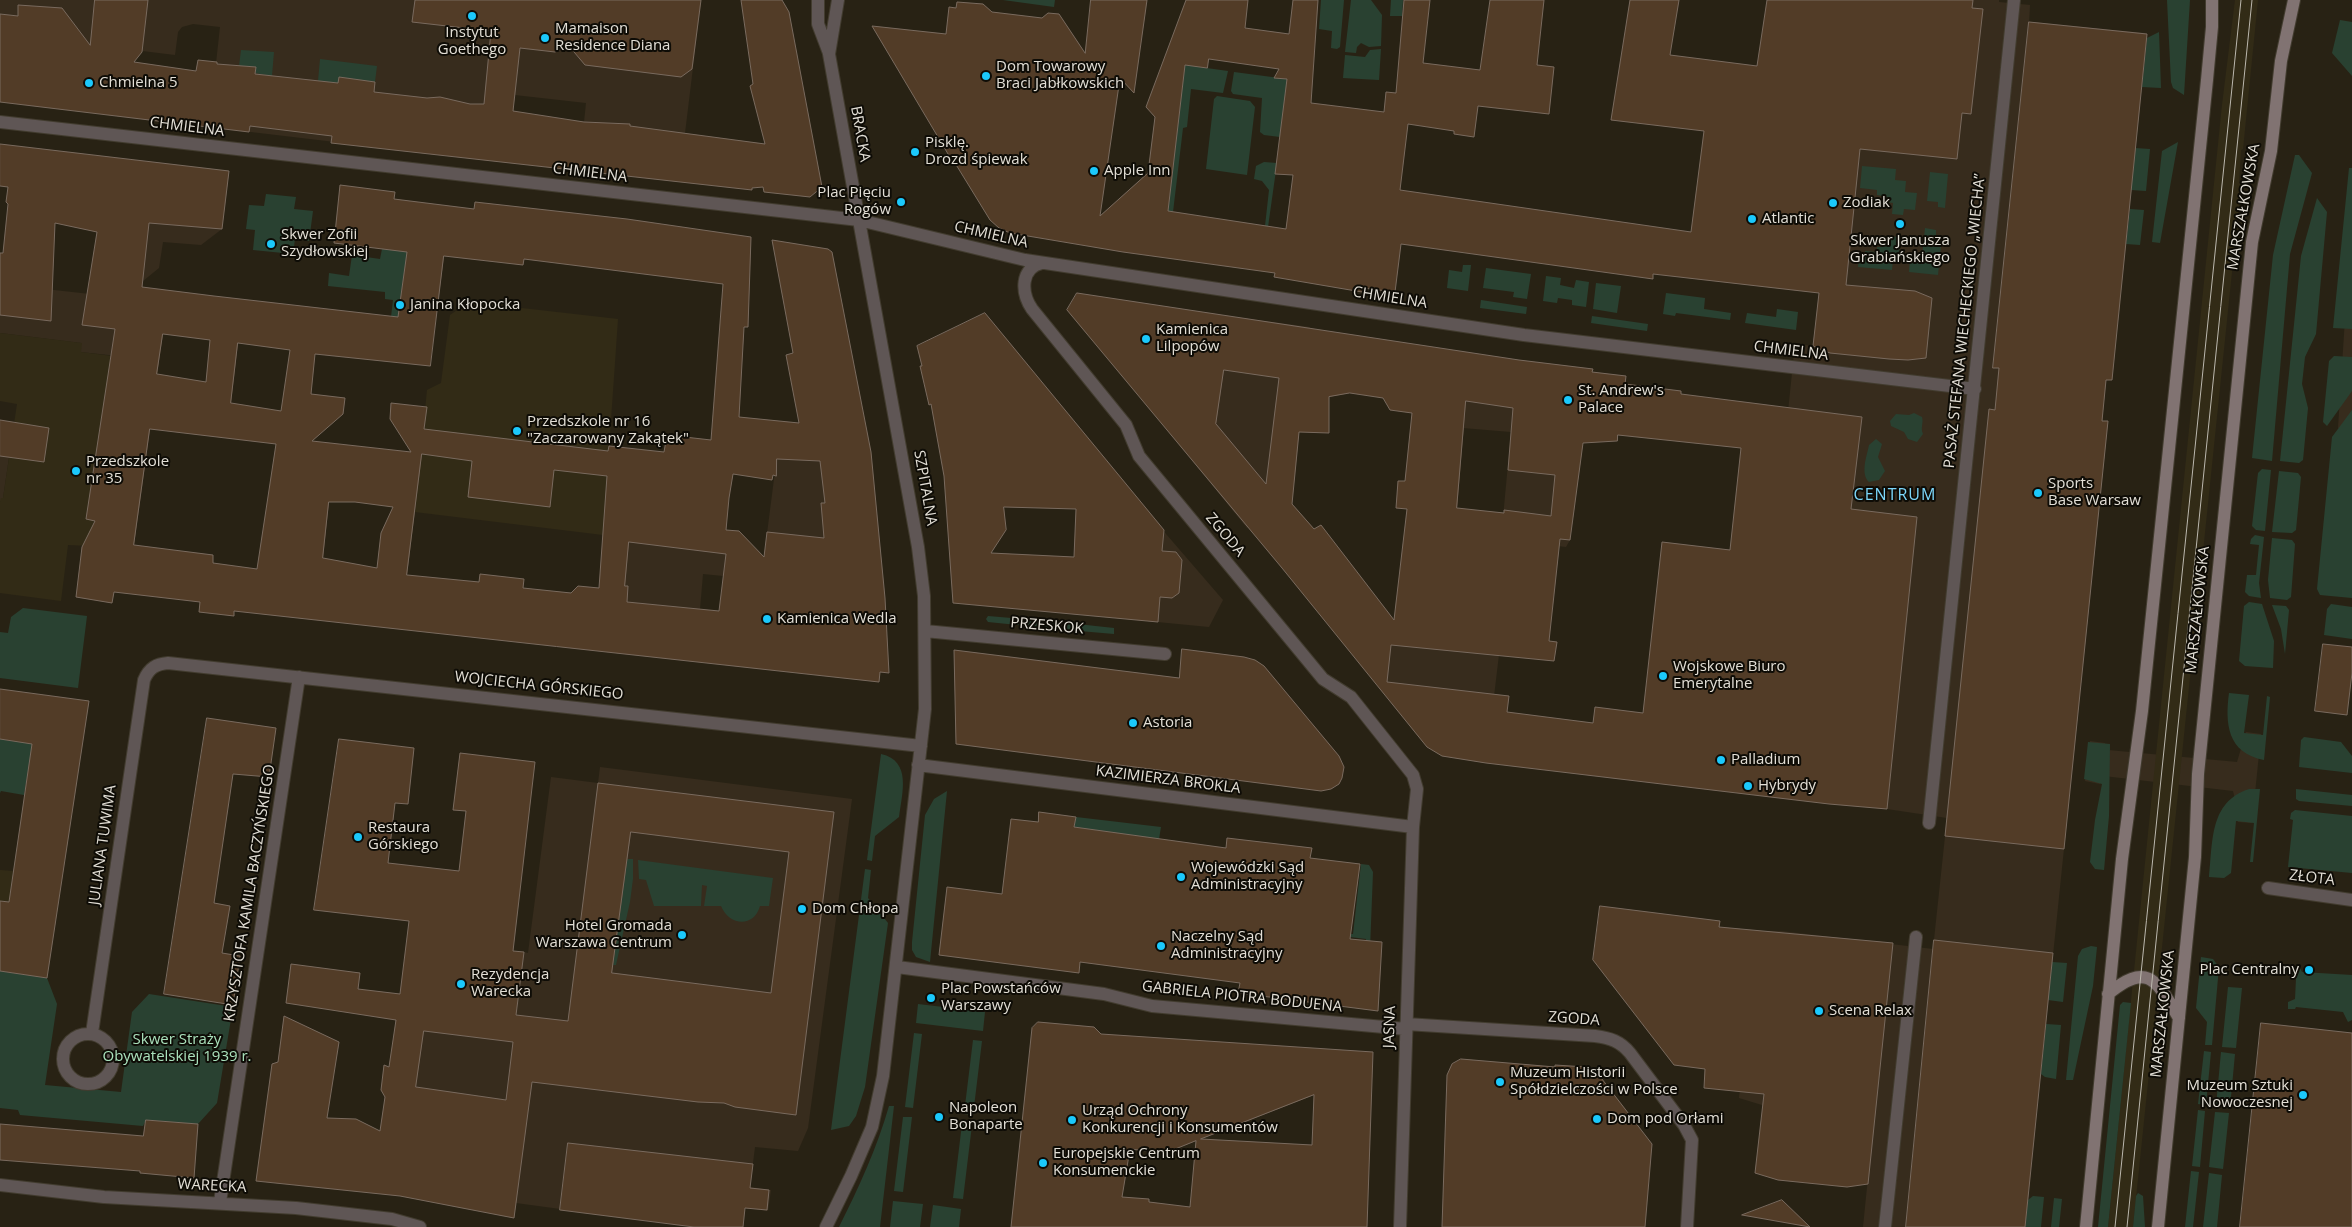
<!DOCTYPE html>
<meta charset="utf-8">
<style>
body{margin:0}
canvas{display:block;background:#282214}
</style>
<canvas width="2352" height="1227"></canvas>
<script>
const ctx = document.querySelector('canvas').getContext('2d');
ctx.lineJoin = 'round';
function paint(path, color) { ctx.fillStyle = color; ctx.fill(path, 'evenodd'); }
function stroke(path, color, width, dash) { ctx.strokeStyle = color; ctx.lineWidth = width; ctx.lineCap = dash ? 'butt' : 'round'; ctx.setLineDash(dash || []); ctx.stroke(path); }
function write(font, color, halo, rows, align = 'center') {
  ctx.font = font + ' "Open Sans",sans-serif'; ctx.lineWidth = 4; ctx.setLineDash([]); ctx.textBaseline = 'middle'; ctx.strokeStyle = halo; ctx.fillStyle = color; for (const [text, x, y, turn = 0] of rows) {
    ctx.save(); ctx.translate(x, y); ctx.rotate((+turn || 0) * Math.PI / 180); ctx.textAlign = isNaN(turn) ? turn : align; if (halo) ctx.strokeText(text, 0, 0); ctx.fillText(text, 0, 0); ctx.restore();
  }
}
const commercial = new Path2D(`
 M0,0h687l14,2 -16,131 -106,37 7,-67 -71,-8 -2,17 -35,47 -269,-32 11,-100 -27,-3 -11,3 -4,5 -3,23 -73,-9 -102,56z
 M1848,0h151v2l31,3 -1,19 4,-2 111,11 3,3 -35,344h-6l-4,41h6l-83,806h-162l11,-109 -112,-13 -23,-7 17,-167h25l152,18 14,-131 -60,-9 30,-292 -146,59 24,-232 131,14 6,-60 -87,-9 3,-22 -44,-6 -3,30 -116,-13 19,-147z
 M132,160l97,11 -7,58 -21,16 -38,-3 -4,26 -16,13 -2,20 -13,56 -48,-5 1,-9 -81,-10v-49l117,13z
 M2352,210v219l-14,-1z
 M1205,313l105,14 -19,185 -22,-3 -22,19 -97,-119z
 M1519,360l74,9 -23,171 -4,7 -65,-8 10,-107 -48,-4 -6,80 -22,-3 8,-105z
 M0,443l11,1 -8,54 -3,4z
 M609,446l96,11 -7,93 66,7 14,-109 93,4 11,117 -118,11 -61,-6 -3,35 -101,-10z
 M1160,527l63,73 -14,27 -103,-10z
 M1503,621l-17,142 -44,-7 -15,-9 -98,-122z
 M2246,732l15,2 -9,89 -14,-1v-11l-5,-20 -129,-15 -4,8 -15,-3 5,-40 15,2 3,7 129,12z
 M600,767l252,32 -44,329 -10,23 -43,-4 -5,40 21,3 -3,21 -23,-3 -51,19 -178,-24 -2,15 -114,-22 24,-165 89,11 11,-90 4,1 23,-176 47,6z`);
const built = new Path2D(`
 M2235,0h23l-15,149 -2,1 -2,33 2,2 -108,1042h-25l114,-1122z
 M469,302l149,17 -15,216 -188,-23 12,-122 14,-7 9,-68z
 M0,333l82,10 -1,9 78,10 -23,165 -42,-6 -4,25 -22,-1 -7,56 -61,-8v-91l1,-4h2l14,-94 -17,-3z
 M0,870l13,1 -4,31 -9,-1z`);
const green = new Path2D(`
 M1003,0h52l-1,7z
 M1321,0h23l-4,47 -3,2 -6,-1 1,-17 -13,-2z
 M1351,0h20l11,15 -1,31 -12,1 -8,-4 -4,4 -1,6 -11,-1z
 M1391,0h12l-1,16h-12z
 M2167,0h23l-6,95 -11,-7 -2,-6z
 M2340,20l12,2v54l-20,-23z
 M2159,32l2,56 -19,-1 5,-49z
 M1381,49l-2,31 -36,-2 2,-23 20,2 5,-7z
 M241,50l33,2 -2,24 -17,-3 1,-6 -17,-1z
 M320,59l57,7 -2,16 -36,-5 -1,6 -20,-2z
 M1185,65l43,6 -5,22 -32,-4 -4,38 -4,1 -10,84 -5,-1z
 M1234,72l53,7 -7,58 -16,-2 -4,-3 2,-34 -29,-4 -2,-3z
 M1217,96l33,5 5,6 -8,68 -41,-6 8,-70z
 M2178,142l-18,101 -8,-1 10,-91z
 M2135,148l15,1 -4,42 -15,-1z
 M2295,155h4l13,18 -22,81 -18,207 -20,-3 21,-203z
 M1264,162l13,1 -9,64 -3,-1 4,-36 -7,-9 -8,-2 2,-13z
 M1862,166l34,3 -1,11 11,1 -1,11 12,1 -2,17 -11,-1 -1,6 -11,-1 1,-11 -6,-1v-5l-10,-2v-5l-17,-2z
 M2349,168h3v161l-19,-1z
 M1930,172l18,2 -3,34 -7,-1v-5l-11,-1z
 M266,194l30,3 -2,12 19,2 -4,30 -14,-2 -2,15 -40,-4 2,-20 -9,-1 3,-24 15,1z
 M2317,198l10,14 -11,122 -11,23 -3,27 6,24 -5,52 -4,3 -19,-2 21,-205z
 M2130,209l14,1 -4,35 -14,-1z
 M1925,228l11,2v5l6,1 -4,39 -29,-3 1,-16h12z
 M1884,236l17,1 -3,23h-5l-1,10 -34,-3 1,-11h6v-5l12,1v-5h6z
 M382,249l28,3 -4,8 -8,57h-7l2,-17 -8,-1v-7l-57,-6 1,-13 20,3 3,-21 28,4z
 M1463,265h8l-3,26 -21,-3 2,-18 13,2z
 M1486,268l45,6 -4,25 -14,-2 1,-5 -31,-4z
 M1546,276l15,2 -1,7 14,3 2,-8 13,2 -3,25 -14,-2v-5l-14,-2 -1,5 -14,-2z
 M1596,283l25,3 -4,27 -24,-4z
 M1666,293l39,5 -1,11 27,4 -1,7 -54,-7 -1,3 -12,-2z
 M1481,300l46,7 -1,7 -46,-6z
 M1777,309l21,3 -2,18 -51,-7 2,-10 29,4z
 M1592,316l56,8 -1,7 -56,-8z
 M2334,356l18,1v34l-25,35 -4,-4 6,-61z
 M2352,410v188l-32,-3 -3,-6 15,-152z
 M1914,413l8,4c2,6 -2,10 1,17l-6,8 -9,-3 -4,-7 -13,-6 -1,-5 6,-7 13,1z
 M1876,439l6,5 -4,13 7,14 -6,9 -10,2c-9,-8 -2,-27 0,-37z
 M2262,469l9,1 -6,61 -9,-1 -4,-4 6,-53z
 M2279,471l19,2 3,4 -5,53 -4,3 -20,-1z
 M2255,535l9,2 -5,46 2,15 -12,-2 -4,-4 2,-17h9l3,-30 -9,-1 1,-5z
 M2272,538l20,2 3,4 -4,53 -4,3 -17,-2 -2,-18z
 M2249,602l13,2 12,37 -1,27 -28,-2 -6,-5 5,-55z
 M2331,604l21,3v32l-28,-4 3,-26z
 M2272,605l14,1 3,4 -4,44 -4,-25z
 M23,608l64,8 -9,72 -78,-10v-46l8,1 3,-16z
 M988,616l70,6 2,4 -3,3 -69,-7 -2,-3z
 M1068,623l46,5v6l-46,-4 -3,-4z
 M2229,693l20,2 -5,38 19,2 4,-39 3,1 -6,63c-37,-7 -39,-37 -35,-67z
 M2304,737l37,5 11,14v17l-53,-6 2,-27z
 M0,739l19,3 14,-1 -9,54 -23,-4 -1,2z
 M2088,742l22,2 -1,72 -5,54 -9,-1 -5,-7 5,-42 7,-36 -18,-5z
 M881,754c31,7 21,39 18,63l-24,19 -3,25 -5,-1z
 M2249,789h11l-7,73h-3l4,-39 -18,-2 -5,52 -7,5 -15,-1c4,-35 0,-75 40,-88z
 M2296,789l56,6v11l-53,-5 -3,-2z
 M947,791l-17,171 -14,-5 -4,-7v-8l13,-127 9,-16z
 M2295,810l57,6v57l-64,-6 5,-47 -3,-1 1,-6z
 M1076,817l85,10 -2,12 -85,-12z
 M627,859h6v20l-3,23 -14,63h-3z
 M638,860l135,18 -4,28h-9c-6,22 -31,20 -39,0h-17l3,-20 -5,-1 -1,21h-47l-8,-26 -7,-1z
 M1361,864l8,1 4,7 -3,77h-5l1,-10 -16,-2v-3h3z
 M865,869l6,1 -3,28 20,25 -23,164 -9,29 -7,10 -18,4z
 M2091,946l6,1 -4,39 -20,94h-7l12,-124 4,-7z
 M2201,957l12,2 6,8 -7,78h-7l2,-23 -11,-14z
 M2052,962l15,1 -4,39 -15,-2z
 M2290,967l10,1 2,4 50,3v45l-4,2 -5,-10 -47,-5 -1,2h-7v-7l7,-3 1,-20 -3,-4 -8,-2z
 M0,971l47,7 10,26 -12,81 76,7 11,-80 17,-18 84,13 -16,96 -19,21 -52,-4 -3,6 -123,-11 -2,-5 -18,-2z
 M2228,987l14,1 -6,60 -14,-1z
 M2123,1002l8,1 -23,224h-10l22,-222z
 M918,1004l67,8 -2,19 -67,-8z
 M2046,1024l15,1 -5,54 -11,-2 -4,-3z
 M914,1033l8,1 -9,74 -8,-1z
 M973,1040l9,1 -9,74 -9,-1z
 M2204,1051l7,1 -5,53 -8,-1z
 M2221,1052l14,2 -5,53 -14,-1z
 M889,1106h5l-14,121h-41c20,-40 38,-79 50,-121z
 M2198,1110l7,1 -5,56 -8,-1z
 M2215,1112l14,1 -6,56 -14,-2z
 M903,1117h9l-9,75 -9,-1z
 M962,1124l10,1 -9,74 -10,-1z
 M2191,1171l8,1 -6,55h-8z
 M2209,1173l13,2 -5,52h-14z
 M2138,1193l5,3 2,31h-12l3,-31z
 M2033,1196l11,1 -3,30h-16l3,-27z
 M2054,1198l8,1 -3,28h-8z
 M893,1201l30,3 -3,23h-30z
 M933,1205l28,4 -2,18h-29z`);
const building = new Path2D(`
 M95,0h53l-6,52 -8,10 62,9 2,-11 19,2v2l39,3 -1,7 83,9 1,-6 36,5 -1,10 53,6 13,-1 30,7h14l7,-73 -79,-9 3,-22h286l-9,69 -11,8 -96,-12 -16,-19 -14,6 -35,-4 -7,63 71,11 46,2v2l135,18 -15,-58 3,-2 -12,-84h41l7,12 33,175 -12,10 -46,-5 -1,-5 -11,1v2l-421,-47 1,-7 -82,-10 -1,6 -249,-30v-88l18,2v-11l44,3 28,37z
 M1091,0h56l-13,93 -14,-15 -20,138 48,-43 7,-56 -9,-10 40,-107h62l-3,28 44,6 4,-34h25l-7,103 73,9 2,-20 10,1 8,-93h26l-7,63 57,7 10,-70h54l-7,65 17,2 -5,47 -71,-8 -4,31 -20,-3v-3l-46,-7 -8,66 291,42 13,-101 -93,-11 19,-120h49l-9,55 87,11 10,-66h206l-1,8 11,1 -12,105 -9,-1 -5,46 -97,-10 -14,136 69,6 17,7 -6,60 -18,2 -19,-1 -59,-6 -17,-7 6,-53 -166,-19v5l-252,-35 -6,48 -32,-4 -1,4 -88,-15 1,-4 -152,-21 -113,-19 -11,-5 -9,-8 -35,-57 -1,1 -82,-138 74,8 3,-27 7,1 1,-6 26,2 9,8 50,6 6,-5 11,1 26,39zM1209,59l70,10 -5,9 13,1 -12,95 18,1 -7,54 -118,-18 17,-146 22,3z
 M2029,22l118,12 -35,346h-6l-4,41h6l-44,428 -119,-13 44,-427 6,1 4,-42h-6z
 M0,144l229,27 -7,58 -73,-6 -7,64 72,9 184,21 9,-65 -73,-9 6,-58 55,7 -1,7 80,10 1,-7 152,17 124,18 -3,90h-4l-5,90 60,6 -13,-68 7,-2 -21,-113 56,9 4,3 39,200 14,146 4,75 -9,-1 -1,10 -645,-71v5l-35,-4 1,-10 -86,-10 -2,11 -36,-6 6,-50 13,-26 -9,-2 29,-190 -33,-4 15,-93 -42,-9 -4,98 -51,-6v-62h3l5,-49 -2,-2 2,-15 -8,-1zM444,256l79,9 1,-6 199,25 -12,156 -44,-5 -3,17 -55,-6 -1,5 -184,-22 3,-22 -36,-4 -1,16 21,33 -99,-11 31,-27 2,-16 -34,-4 4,-40 115,12zM163,334l47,6 -4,42 -49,-8zM238,343l52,7 -9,61 -50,-8zM150,429l126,15 -19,125 -44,-6v-8l-79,-10zM422,454l50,7 -4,36 82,10 4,-37 53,6 -8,112 -21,-2 -7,7 -48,-5 1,-9 -44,-5 -1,8 -72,-7zM777,459l43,2 5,42h-4l3,35 -57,-6 -3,25 -25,-26 -13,-1 3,-32 4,-24 39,6 1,-5 3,1zM329,502h26l38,5 -12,26 -4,35 -54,-10zM629,542l97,12 -7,57 -92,-9 1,-16h-3z
 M1077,293l442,67 74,9 -1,3 34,4 -1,8 56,7v3l181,23 -11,92 66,8 -30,292 -58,-5 -343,-41 -44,-7 -15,-9 -145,-179 -215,-258zM1224,370l55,8 -13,106 -50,-60zM1350,393l33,5 7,12 22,3 -7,68h-7l-2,27 11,1 -13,111 -73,-95 -7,4 -22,-25 7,-72 30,1v-36zM1466,401l47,7 -5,62 47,5 -4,41 -47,-6v3l-47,-5zM1618,435l123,13 -11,102 -68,-8 -19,171 -48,-6 -2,16 -86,-11 2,-16 -122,-14 4,-37 163,16 3,-19 -8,-1 11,-102 10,1 13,-97 34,-2z
 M985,313l179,217 -2,21 14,1 6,8 -3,33 -7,5 -12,-1 -2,25 -205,-19 -9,-127 -13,-72 -2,1 -9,-39h2l-5,-20zM1004,507l72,2 -2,48 -83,-4 15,-23z
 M0,420l49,8 -5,34 -44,-6z
 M2323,644l29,3v26l-5,42 -32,-4z
 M1182,649l62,8 11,3 9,6 75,90 5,11 -2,11 -3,6 -8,5 -10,2 -365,-47 -2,-94 225,28z
 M0,689l89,12 -42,277 -47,-7v-70l9,1 23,-158 -32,-5z
 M207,718l69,10 -7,49 -36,-3 -19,129 16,3 -8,47 18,3 -7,49 -69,-11z
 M339,739l75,9 -6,56 -13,-1 -7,60 71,8 7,-60 -13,-1 7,-57 75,9 -22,189 11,1 -8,63 52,6 30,-238 236,29 -38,303 -61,-8 -11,-4 -26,-1 -166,-20 -18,136 -114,-22 -144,-15 16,-117 6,-2 6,-46 55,26 -12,76 29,1 24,12 5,-34 -4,-7 3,-25 5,2 7,-47 -110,-17 5,-39 69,9 -2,16 42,5 9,-73 -95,-11zM631,832l158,20 -18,141 -159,-20zM424,1031l89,11 -7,58 -90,-13z
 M1039,812l37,5 -2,10 152,21 1,-10 85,10 -2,10 50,6 -10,75 32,3 -4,69 -140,-18 2,-10 -160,-21 -1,11 -140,-18 8,-68 55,7 9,-75 27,3z
 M1600,906l120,15 -1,6 174,16 -25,241 -21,3 -69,-7 -23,-7 9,-79 -60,-6 1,-19 -31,-4 -81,-105z
 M1934,940l119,13 -28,274h-119z
 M1038,1022l56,5 7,7 272,18 -6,175h-356l21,-199zM1314,1095l-2,50 -111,-6zM1196,1141l-6,66 -41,-5v-3l-27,-2 8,-48 35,4z
 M2261,1023l91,10v194h-112z
 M1461,1059l94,8v-2l31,2 9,3 57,74 -7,83h-203l5,-152 5,-11z
 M146,1120l52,4 -4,54 -54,-5v-2l-140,-11v-36l143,12z
 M568,1143l185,21 -3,24 19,2 -2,20 -22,-2 -2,19h-49l-134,-17z
 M1782,1200l28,27 -68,-12z`);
const street = new Path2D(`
 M818,0v24l11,29
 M0,122l859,98 166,40 499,75 451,54
 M1042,263c-22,5 -21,30 -10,46l94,116 13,31 184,223 28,18 62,78 4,14 -4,38 -13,400
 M925,631l240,23
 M918,765l495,62
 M1929,823l85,-823
 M2268,888l84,12
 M897,967l207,27 48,12 254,23
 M1406,1024l189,12c15,2 25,5 35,17l54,72 8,15 -5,87
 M92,1033l52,-353c5,-12 12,-16 24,-17l753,83
 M63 1059a25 25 0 1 1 50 0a25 25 0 1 1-50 0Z
 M0,1185l104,12 192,11 96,11 28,8
 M220,1202l79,-525
 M826,1227l25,-51 21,-49 11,-51 42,-367 -1,-113 -6,-49 -89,-493 9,-54
 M1885,1227l31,-290`);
const secondary = new Path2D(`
 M2108,994c41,-34 49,-12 71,24
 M2086,1227l36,-368 20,-148 65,-631 5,-53v-27
 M2158,1227l37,-370 3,-83 54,-532 19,-91 10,-90 13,-61`);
const tram = new Path2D(`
 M2115,1227l126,-1227
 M2127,1227l125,-1227`);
const markers = [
 [472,16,5,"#1bc9fc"],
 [545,38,5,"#1bc9fc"],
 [986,76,5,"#1bc9fc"],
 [89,83,5,"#1bc9fc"],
 [915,152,5,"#1bc9fc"],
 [1094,171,5,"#1bc9fc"],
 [901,202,5,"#1bc9fc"],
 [1833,203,5,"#1bc9fc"],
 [1752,219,5,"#1bc9fc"],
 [1900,224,5,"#1bc9fc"],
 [271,244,5,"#1bc9fc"],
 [400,305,5,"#1bc9fc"],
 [1146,339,5,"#1bc9fc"],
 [1568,400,5,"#1bc9fc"],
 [517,431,5,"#1bc9fc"],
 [76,471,5,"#1bc9fc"],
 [2038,493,5,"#1bc9fc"],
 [767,619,5,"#1bc9fc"],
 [1663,676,5,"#1bc9fc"],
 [1133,723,5,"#1bc9fc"],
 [1721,760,5,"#1bc9fc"],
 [1748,786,5,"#1bc9fc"],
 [358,837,5,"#1bc9fc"],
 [1181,877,5,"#1bc9fc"],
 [802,909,5,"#1bc9fc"],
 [682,935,5,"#1bc9fc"],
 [1161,946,5,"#1bc9fc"],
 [2309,970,5,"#1bc9fc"],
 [461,984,5,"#1bc9fc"],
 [931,998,5,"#1bc9fc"],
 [1819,1011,5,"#1bc9fc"],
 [1500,1082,5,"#1bc9fc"],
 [2303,1095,5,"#1bc9fc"],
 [939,1117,5,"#1bc9fc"],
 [1597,1119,5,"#1bc9fc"],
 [1072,1120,5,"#1bc9fc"],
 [1043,1163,5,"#1bc9fc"]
];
const poiNames = [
 ["Mamaison",555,29],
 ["Residence Diana",555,46],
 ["Instytut",472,33,"center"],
 ["Goethego",472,50,"center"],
 ["Dom Towarowy",996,67],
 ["Braci Jabłkowskich",996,84],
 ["Chmielna 5",99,83],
 ["Pisklę.",925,143],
 ["Drozd śpiewak",925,160],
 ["Apple Inn",1104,171],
 ["Plac Pięciu",891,193,"right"],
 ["Rogów",891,210,"right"],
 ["Zodiak",1843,203],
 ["Atlantic",1762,219],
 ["Skwer Zofii",281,235],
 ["Szydłowskiej",281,252],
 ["Skwer Janusza",1900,241,"center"],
 ["Grabiańskiego",1900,258,"center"],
 ["Janina Kłopocka",410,305],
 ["Kamienica",1156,330],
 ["Lilpopów",1156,347],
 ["St. Andrew's",1578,391],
 ["Palace",1578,408],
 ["Przedszkole nr 16",527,422],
 ["\"Zaczarowany Zakątek\"",527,439],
 ["Przedszkole",86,462],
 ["nr 35",86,479],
 ["Sports",2048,484],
 ["Base Warsaw",2048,501],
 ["Kamienica Wedla",777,619],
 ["Wojskowe Biuro",1673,667],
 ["Emerytalne",1673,684],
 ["Astoria",1143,723],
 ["Palladium",1731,760],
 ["Hybrydy",1758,786],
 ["Restaura",368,828],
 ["Górskiego",368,845],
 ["Wojewódzki Sąd",1191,868],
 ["Administracyjny",1191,885],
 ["Dom Chłopa",812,909],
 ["Hotel Gromada",672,926,"right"],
 ["Warszawa Centrum",672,943,"right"],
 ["Naczelny Sąd",1171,937],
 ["Administracyjny",1171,954],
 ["Plac Centralny",2299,970,"right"],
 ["Rezydencja",471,975],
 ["Warecka",471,992],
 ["Plac Powstańców",941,989],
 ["Warszawy",941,1006],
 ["Scena Relax",1829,1011],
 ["Muzeum Historii",1510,1073],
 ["Spółdzielczości w Polsce",1510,1090],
 ["Muzeum Sztuki",2293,1086,"right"],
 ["Nowoczesnej",2293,1103,"right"],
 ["Napoleon",949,1108],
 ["Bonaparte",949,1125],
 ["Urząd Ochrony",1082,1111],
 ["Konkurencji i Konsumentów",1082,1128],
 ["Dom pod Orłami",1607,1119],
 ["Europejskie Centrum",1053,1154],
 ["Konsumenckie",1053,1171]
];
const streetNames = [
 ["CHMIELNA",187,127,7],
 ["BRACKA",860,134,80],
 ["CHMIELNA",590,173,7],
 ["MARSZAŁKOWSKA",2244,207,-80],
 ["CHMIELNA",991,235,13],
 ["CHMIELNA",1390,298,9],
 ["PASAŻ STEFANA WIECHECKIEGO „WIECHA”",1965,321,-84],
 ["CHMIELNA",1791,351,7],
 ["SZPITALNA",925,488,80],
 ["ZGODA",1225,535,50],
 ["MARSZAŁKOWSKA",2198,610,-84],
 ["PRZESKOK",1047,626,5],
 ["WOJCIECHA GÓRSKIEGO",539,686,6],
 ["KAZIMIERZA BROKLA",1168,780,7],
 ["JULIANA TUWIMA",103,845,-82],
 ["ZŁOTA",2312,878,7],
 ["KRZYSZTOFA KAMILA BACZYŃSKIEGO",250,893,-81],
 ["GABRIELA PIOTRA BODUENA",1242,997,6],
 ["MARSZAŁKOWSKA",2163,1014,-84],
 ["ZGODA",1574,1019,4],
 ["JASNA",1390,1027,-88],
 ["WARECKA",212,1186,3]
];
const parkNames = [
 ["Skwer Straży",177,1040],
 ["Obywatelskiej 1939 r.",177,1057]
];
const neighbourhoodNames = [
 ["CENTRUM",1895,495]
];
paint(commercial, '#372c1d');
paint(built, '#322b16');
paint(green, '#294131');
paint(building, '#523c27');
stroke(building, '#796a5e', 1);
stroke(street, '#423c2f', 14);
stroke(secondary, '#423c2f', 14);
stroke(street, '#5f5655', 12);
stroke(secondary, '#817372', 12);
stroke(tram, '#bcb8ae', 1);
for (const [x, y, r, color] of markers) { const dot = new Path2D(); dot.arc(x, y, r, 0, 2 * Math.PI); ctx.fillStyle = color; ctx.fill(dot); stroke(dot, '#0e0c06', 2); }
write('15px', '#e3dfd6', '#0e0c06', poiNames, 'left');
write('15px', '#e3dfd6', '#0e0c06', streetNames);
write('15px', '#aae1bc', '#0e0c06', parkNames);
ctx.letterSpacing = '1px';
write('16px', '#7cd7fa', '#0e0c06', neighbourhoodNames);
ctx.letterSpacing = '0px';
</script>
